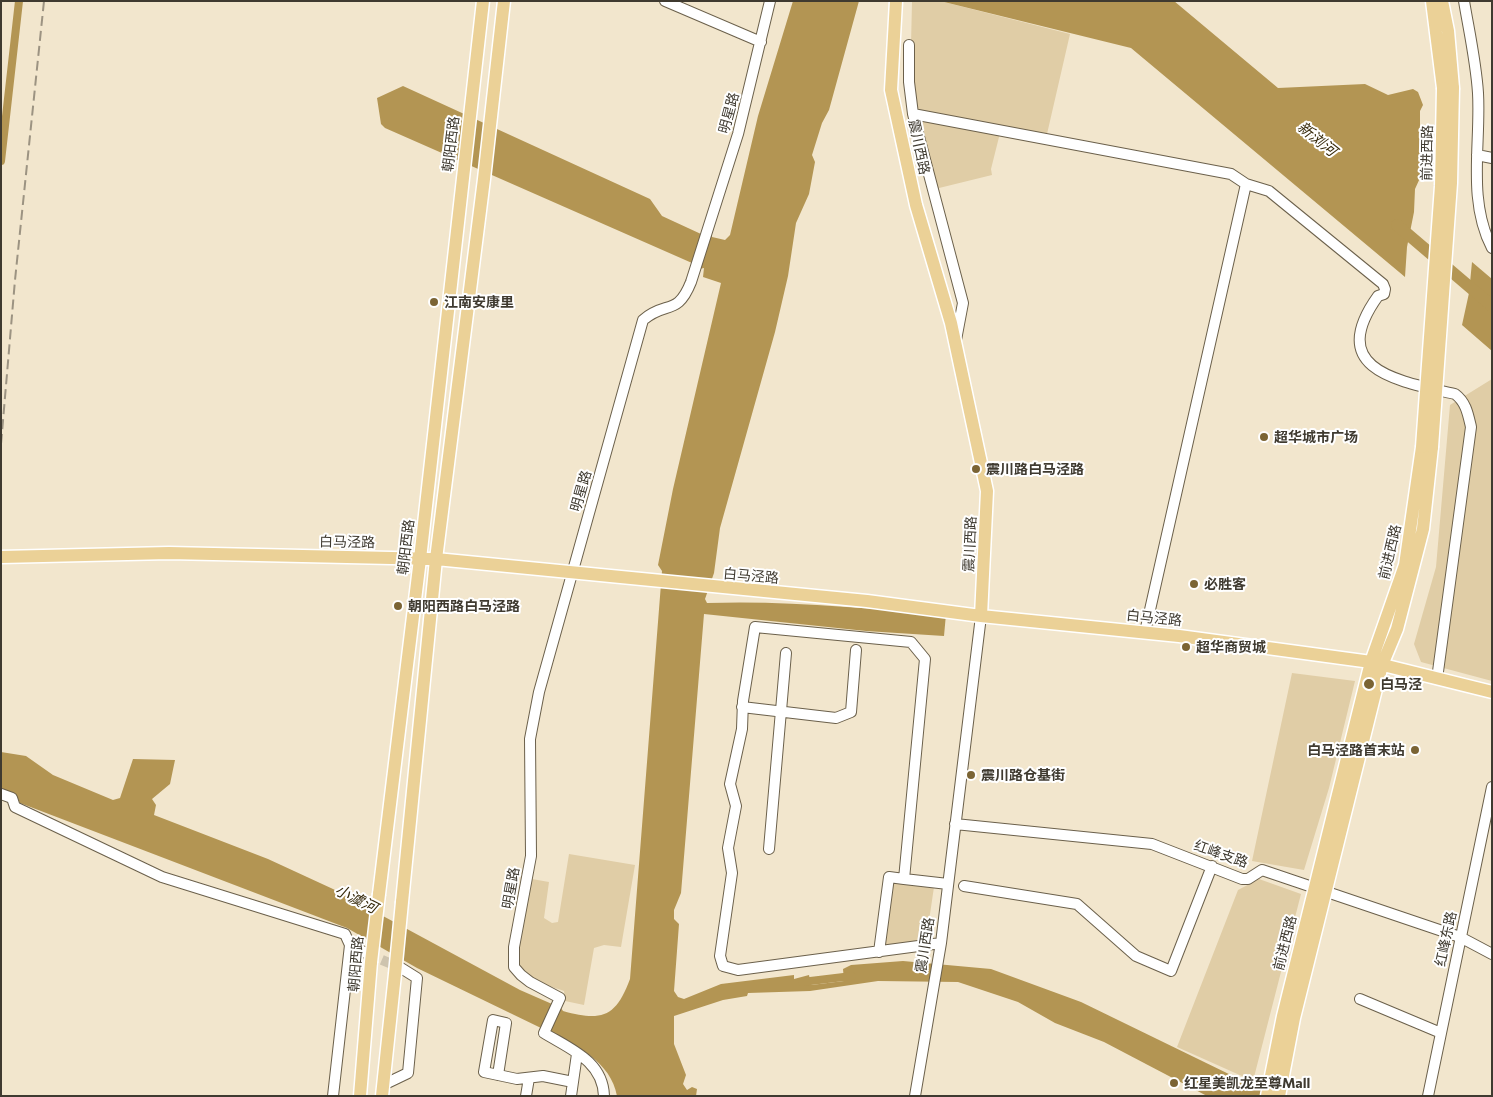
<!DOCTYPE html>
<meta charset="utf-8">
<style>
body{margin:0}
#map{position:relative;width:1493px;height:1097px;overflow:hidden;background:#f2e6cd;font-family:Commissioner,sans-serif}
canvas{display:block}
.frame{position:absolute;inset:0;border:2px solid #3f3a30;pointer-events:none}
</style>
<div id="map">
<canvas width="1493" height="1097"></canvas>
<div class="frame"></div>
</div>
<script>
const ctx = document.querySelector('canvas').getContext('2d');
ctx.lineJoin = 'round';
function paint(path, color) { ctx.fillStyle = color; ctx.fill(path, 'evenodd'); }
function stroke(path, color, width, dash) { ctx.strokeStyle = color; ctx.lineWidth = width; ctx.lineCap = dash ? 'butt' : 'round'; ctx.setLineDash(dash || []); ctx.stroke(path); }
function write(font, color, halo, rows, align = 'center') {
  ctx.font = font + ' Commissioner,"Noto Sans SC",sans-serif'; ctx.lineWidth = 4; ctx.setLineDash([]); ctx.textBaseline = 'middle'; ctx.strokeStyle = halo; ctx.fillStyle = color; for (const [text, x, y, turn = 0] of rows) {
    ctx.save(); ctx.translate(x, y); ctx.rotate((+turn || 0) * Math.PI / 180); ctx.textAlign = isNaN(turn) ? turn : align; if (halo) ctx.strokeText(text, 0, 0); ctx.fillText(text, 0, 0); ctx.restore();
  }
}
const green = new Path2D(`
 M918,1h22l130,33 -23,100 -131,-23 -5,-66 1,-43z
 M917,119l83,14 -9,36 1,6 -57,14z
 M1492,379v302l-71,-19 -7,-18 22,-77 14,-162z
 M1292,673l63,8 -26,107 -25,82 -52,-9z
 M569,854l66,11 -14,82 -17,-2 -10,3 -10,57 -19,-4 -1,-10c-14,-5 -36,-10 -43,-24 -7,-13 8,-72 11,-88l17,3 -5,36 8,5 6,-1z
 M1259,879l42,15 -48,187 -76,-34 61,-157z
 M893,883l41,4 -8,54 -41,6 -1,-8z`);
const water = new Path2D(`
 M793,1h66l-30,109 -7,13 -10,32 3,7 -6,32 -13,29 -8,53 -13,56 -55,196 -6,45 -9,26 2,4c79,-3 160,6 239,11l-2,22 -78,-5 -162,-17 -23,279 -7,17v9l5,5 -5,67 4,6 6,2 37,-15 73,-9v4l15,-4 2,10 33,-4 -1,-12 8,-4 52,-4 88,8 90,33 193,94h-67l-103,-54 -49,-19 -37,-21 -60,-20 -80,-1 -68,10 -62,2 -1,3 -24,4 -49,16v28l12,31 -3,9 4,6 5,-3 5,2 -1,7h-79c-6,-34 -40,-50 -68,-65l12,-23 2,3c39,11 53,6 67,-32l32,-408 -4,-6 15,-76 48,-206 -18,-6 1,-9 -5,1 13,-39v7l13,3 5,-5 28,-119z
 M940,1h234l104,87 87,-4 23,11 25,-6 5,3 5,13 -3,6v67l-5,11 -1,23 -7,35 -2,30 -274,-229z
 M403,86l247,113 12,17 39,18 -9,29 -307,-135 -4,-4 -4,-26z
 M1472,262l20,17v72l-30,-26 7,-32z
 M1,752l25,4 27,19 60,25 7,-2 13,-39 42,1 -5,24 -18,15 4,6 -2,10 114,44 65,30 187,101 32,14 -11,24 -124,-60 -70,-40 -327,-125 -5,-10 -14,-2z`);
const canal = new Path2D(`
 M1,161l18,-160
 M802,982l50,-6`);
const river = new Path2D(`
 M1397,225l95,81`);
const minorTunnel = new Path2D(`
 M368,954l33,14`);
const minor = new Path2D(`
 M665,1l96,41
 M1464,1c5,30 12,61 14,92 3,51 -11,107 14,155
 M909,45v37l4,32 50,189 -7,37
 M913,114l318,60 15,10
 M1477,155l15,3
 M1145,632l101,-448 23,7 114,93 2,5 -1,5 -6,2c-53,74 20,85 77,98 11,8 13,20 16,33l-34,252
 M742,707l94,11 15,-6 5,-62
 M1,794l11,4 3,9 147,70 183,57 5,11 -17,151
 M955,824l197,20 90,35h6l14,-9 198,67 32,17
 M769,849l17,-196
 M964,886l113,18 59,52 35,15 41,-105
 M941,943l-203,27 -15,-4 -3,-10 12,-83 -4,-25 8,-42 -6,-22 12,-55 1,-28 12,-74 156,15 14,17 -21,220 44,5
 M350,945l18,9
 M879,952l10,-75 15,2
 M1360,999l81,34
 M498,1075l8,-52 -13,-3 -9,52 33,7 26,-3 30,6
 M383,1085l25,-12 9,-95 -16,-10
 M526,1096l3,-18
 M571,1096l6,-42
 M604,1096c-1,-35 -34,-47 -60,-63l16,-35 -30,-16 -9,-7 -7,-8v-20l17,-91 -1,-117 9,-47 104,-372c23,-20 34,-3 48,-38l47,-148 32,-133
 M915,1096l26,-153 40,-327
 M1428,1096l64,-309`);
const major = new Path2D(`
 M896,1l-5,89 25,115 35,118 36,168 -6,125
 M1432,1l11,87
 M1442,1l6,30 5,57
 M1,557l168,-4 267,6 431,42 114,15 198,20 192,26 121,30
 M379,894l41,-335 63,-558
 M402,902l34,-343 48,-380 20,-178
 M360,1096l11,-134
 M382,1096l13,-122
 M1267,1096l16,-80 88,-354 34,-97 17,-118
 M1279,1096l15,-78 88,-353 15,-36 26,-100 9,-82`);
const rail = new Path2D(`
 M1,444l14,-164 29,-279`);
const majorBridge = new Path2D(`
 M1422,447l19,-261 2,-98
 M1432,447l19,-264 2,-95
 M371,962l8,-68
 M395,974l7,-72`);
const markers = [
 [434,302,5,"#7b6434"],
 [1264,437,5,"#7b6434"],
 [976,469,5,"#7b6434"],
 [1194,584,5,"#7b6434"],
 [398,606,5,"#7b6434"],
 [1186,647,5,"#7b6434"],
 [1369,684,6,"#7b6434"],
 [1415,750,5,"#7b6434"],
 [971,775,5,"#7b6434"],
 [1174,1083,5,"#7b6434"]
];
const streetNames = [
 ["明星路",729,113,-75],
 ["朝阳西路",451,144,-83],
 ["震川西路",919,147,78],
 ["前进西路",1427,153,-89],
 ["明星路",581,491,-74],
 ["白马泾路",347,542,1],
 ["震川西路",970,544,-87],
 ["朝阳西路",406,547,-83],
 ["前进西路",1390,552,-77],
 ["白马泾路",751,576,5],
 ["白马泾路",1154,618,6],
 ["红峰支路",1221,854,19],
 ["明星路",511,888,-80],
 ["红峰东路",1446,939,-78],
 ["前进西路",1285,943,-76],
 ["震川西路",925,945,-81],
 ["朝阳西路",356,964,-85]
];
const poiNames = [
 ["江南安康里",444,302],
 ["超华城市广场",1274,437],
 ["震川路白马泾路",986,469],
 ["必胜客",1204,584],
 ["朝阳西路白马泾路",408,606],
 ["超华商贸城",1196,647],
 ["白马泾",1380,684],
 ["白马泾路首末站",1405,750,"right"],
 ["震川路仓基街",981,775],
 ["红星美凯龙至尊Mall",1184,1083]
];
const waterNames = [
 ["新浏河",1317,139,39],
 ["小澞河",356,899,27]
];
paint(green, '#e0cda6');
paint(water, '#b39553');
stroke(canal, '#b39553', 8);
stroke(river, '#b39553', 12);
stroke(minorTunnel, '#cec4ae', 10, [10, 5]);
stroke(minor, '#6b604b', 12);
stroke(major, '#fff', 15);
stroke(minor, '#fff', 10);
stroke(major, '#ebd197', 12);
stroke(rail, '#9c9382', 2, [10, 5]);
stroke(majorBridge, '#fff', 15, []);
stroke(majorBridge, '#ebd197', 12);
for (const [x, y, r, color] of markers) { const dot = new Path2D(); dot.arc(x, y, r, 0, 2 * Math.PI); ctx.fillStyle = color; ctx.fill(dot); stroke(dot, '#fff', 2); }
write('14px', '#3f3a30', '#fff', streetNames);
write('bold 14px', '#3f3a30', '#fff', poiNames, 'left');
write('italic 15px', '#36290a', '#fff', waterNames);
</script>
